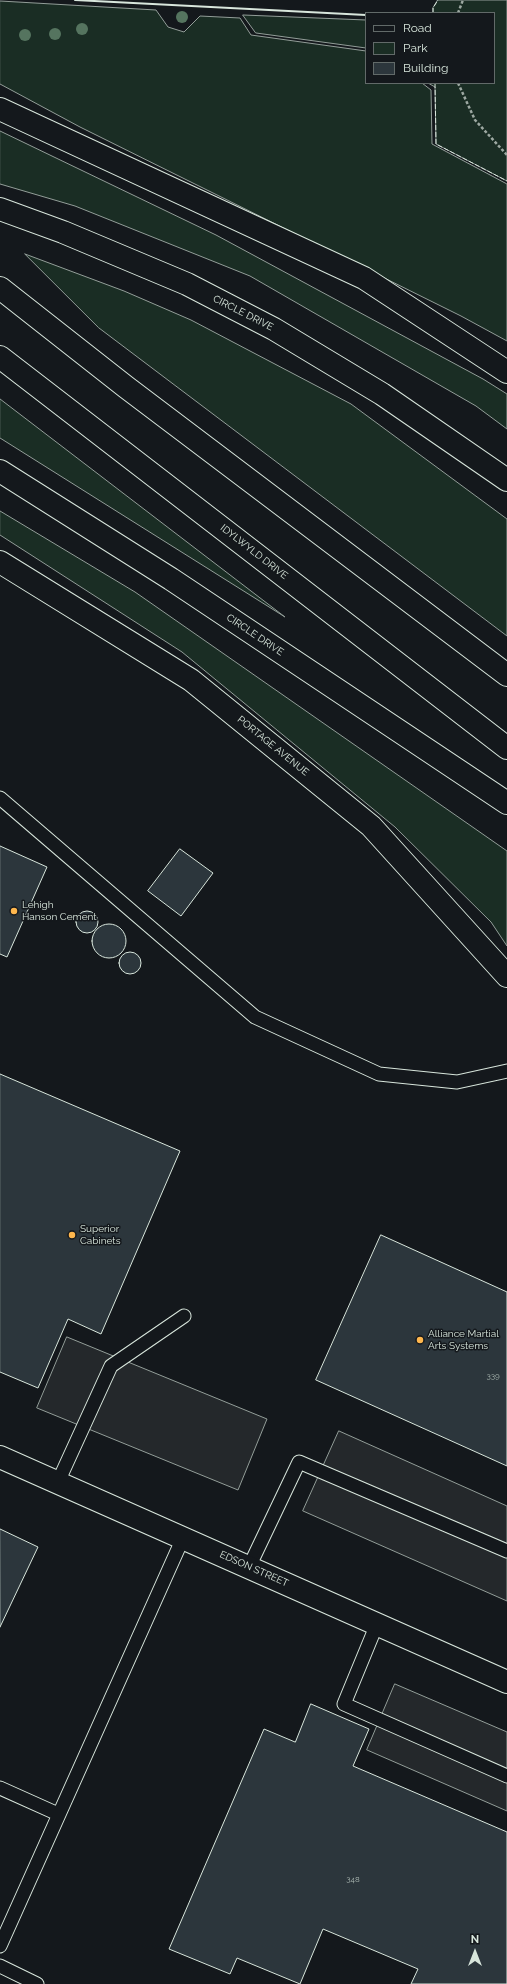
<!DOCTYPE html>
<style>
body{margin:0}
#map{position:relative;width:507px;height:1984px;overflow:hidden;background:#14181c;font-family:Raleway,sans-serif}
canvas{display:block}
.legend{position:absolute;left:365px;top:12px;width:130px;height:72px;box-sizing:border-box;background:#14181c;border:1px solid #626a69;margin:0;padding:5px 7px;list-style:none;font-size:12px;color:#d8e6dc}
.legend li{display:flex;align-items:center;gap:8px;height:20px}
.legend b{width:20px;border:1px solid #626a69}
.north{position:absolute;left:455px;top:1932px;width:40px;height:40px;-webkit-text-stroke:3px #14181c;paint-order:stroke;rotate:0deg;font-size:11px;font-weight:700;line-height:16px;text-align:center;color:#d8e6dc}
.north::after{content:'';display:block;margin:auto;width:14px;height:18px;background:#d8e6dc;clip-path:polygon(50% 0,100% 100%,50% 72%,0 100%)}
</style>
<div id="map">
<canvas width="507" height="1984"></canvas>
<ul class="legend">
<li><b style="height:5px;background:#14181c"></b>Road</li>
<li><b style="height:11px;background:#1a2d24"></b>Park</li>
<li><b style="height:11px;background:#2c363c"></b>Building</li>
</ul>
<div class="north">N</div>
</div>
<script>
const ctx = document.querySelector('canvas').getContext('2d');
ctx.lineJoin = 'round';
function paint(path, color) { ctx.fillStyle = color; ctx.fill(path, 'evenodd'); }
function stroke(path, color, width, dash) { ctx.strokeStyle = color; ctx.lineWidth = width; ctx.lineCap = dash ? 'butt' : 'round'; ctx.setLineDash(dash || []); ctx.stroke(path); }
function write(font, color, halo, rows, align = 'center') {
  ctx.font = font + ' Raleway,sans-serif'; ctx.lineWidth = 3; ctx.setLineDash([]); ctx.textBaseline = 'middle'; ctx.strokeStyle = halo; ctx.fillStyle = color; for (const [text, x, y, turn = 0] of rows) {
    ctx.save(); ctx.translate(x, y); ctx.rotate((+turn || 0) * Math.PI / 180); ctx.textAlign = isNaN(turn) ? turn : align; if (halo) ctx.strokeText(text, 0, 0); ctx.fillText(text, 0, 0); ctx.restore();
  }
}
const green = new Path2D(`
 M438,0h69v181l-71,-37 -1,-57 -7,-4h66v-70h-61v-5z
 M0,1l156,9 12,17 16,5 16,-16 40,2 11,17 115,16v32h56l9,7 1,54 75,40v157l-46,-25 -381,-189 -80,-43z
 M243,15l123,5v28l-110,-15z
 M0,131l216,104 267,144 24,15v35l-31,-23 -226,-130 -175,-70 -75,-22z
 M25,254l99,37 67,29 160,84 156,115v117l-408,-308z
 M0,399l285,218 -285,-179z
 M0,511l135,81 372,259v95l-16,-24 -96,-95 -213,-175 -182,-117z`);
const parking = new Path2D(`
 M67,1337l200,82 -29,71 -201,-82z
 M339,1431l168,75v95l-204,-90z
 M395,1684l112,48v79l-140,-61z`);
const building = new Path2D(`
 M0,846l47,21 -40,90 -7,-3z
 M180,849l33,24 -32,43 -33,-25z
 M76 922a11 11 0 1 1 22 0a11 11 0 1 1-22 0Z
 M92 941a17 17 0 1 1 34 0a17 17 0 1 1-34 0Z
 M119 963a11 11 0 1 1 22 0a11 11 0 1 1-22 0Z
 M0,1074l180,77 -79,183 -33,-15 -30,69 -38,-16z
 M381,1235l126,57v174l-191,-86z
 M0,1529l38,18 -38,80z
 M311,1704l58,25 -16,37 154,66v152h-96l7,-15 -95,-40 -23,55 -63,-26 -7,16 -61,-25 95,-220 31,13z`);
const path = new Path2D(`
 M458,13l5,-13
 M458,83l17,37 32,35`);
const lane = new Path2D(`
 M0,798l255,219 124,57 78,8 50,-11
 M58,1482l53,-116 73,-50
 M249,1567l50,-105 208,89
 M377,1624l-33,80 163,72
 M0,1788l58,26
 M0,1946l183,-408
 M0,1966l37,18`);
const street = new Path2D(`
 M0,562l191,118 180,146 136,150
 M0,1457l507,225`);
const highway = new Path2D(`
 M0,109l364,169 143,94
 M0,209l63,23 124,52 87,45 108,65 125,86
 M0,288l126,99 381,288
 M0,357l507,391
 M0,471l171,108 336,224`);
const fence = new Path2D(`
 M433,13v-5l5,-8
 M435,83l1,61 71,37`);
const wall = new Path2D(`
 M75,0l291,15`);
const trees = [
 [182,17],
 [82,29],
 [55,34],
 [25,35]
];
const markers = [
 [14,911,4,"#ffb74d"],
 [72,1235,4,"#ffb74d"],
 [420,1340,4,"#ffb74d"]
];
const numberNames = [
 ["339",493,1377],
 ["348",353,1880]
];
const streetNames = [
 ["CIRCLE DRIVE",243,313,27],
 ["IDYLWYLD DRIVE",254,552,38],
 ["CIRCLE DRIVE",255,635,34],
 ["PORTAGE AVENUE",273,746,39],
 ["EDSON STREET",254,1569,24]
];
const poiNames = [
 ["Lehigh",22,905],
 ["Hanson Cement",22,917],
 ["Superior",80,1229],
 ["Cabinets",80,1241],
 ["Alliance Martial",428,1334],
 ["Arts Systems",428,1346]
];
paint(green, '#1a2d24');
stroke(green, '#939e99', 1);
paint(parking, '#24282b');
stroke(parking, '#939e99', 1);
paint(building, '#2c363c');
stroke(building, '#d8e6dc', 1);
stroke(lane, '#d8e6dc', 15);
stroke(street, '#d8e6dc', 24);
stroke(highway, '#d8e6dc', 24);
stroke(path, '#9da8a2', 2.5, [3, 2]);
stroke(lane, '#14181c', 13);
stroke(street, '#14181c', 22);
stroke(highway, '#14181c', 22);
stroke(fence, '#d8e6dc', 1, [5, 2]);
stroke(wall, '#d8e6dc', 2);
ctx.fillStyle = '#55745f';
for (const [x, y] of trees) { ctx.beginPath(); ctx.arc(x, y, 6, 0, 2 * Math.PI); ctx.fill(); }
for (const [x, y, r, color] of markers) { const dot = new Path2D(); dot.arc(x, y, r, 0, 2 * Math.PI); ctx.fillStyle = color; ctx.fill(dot); stroke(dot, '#14181c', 1.5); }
write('8px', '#adbab4', null, numberNames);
write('10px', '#d8e6dc', '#14181c', streetNames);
write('10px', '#d8e6dc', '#14181c', poiNames, 'left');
</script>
